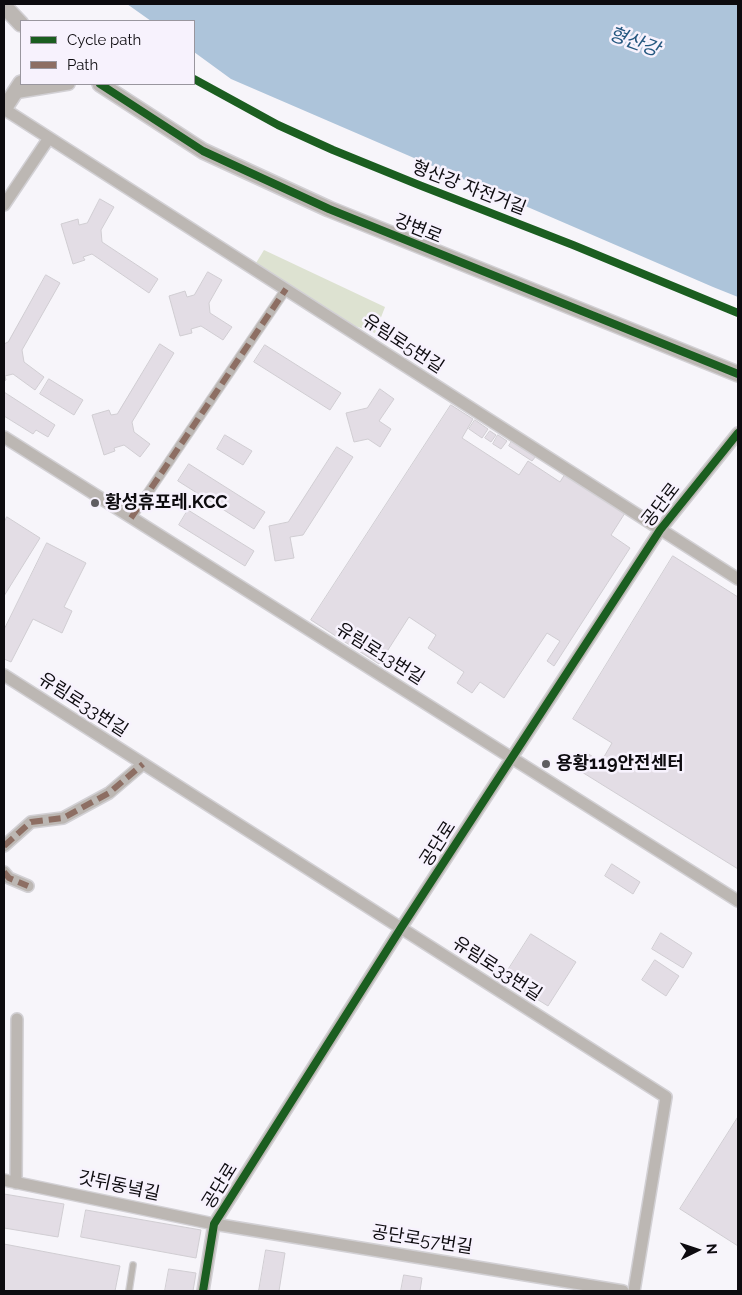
<!DOCTYPE html>
<meta charset="utf-8">
<style>
body{margin:0}
#map{position:relative;width:742px;height:1295px;overflow:hidden;background:#f7f5fa;font-family:Raleway,sans-serif}
canvas{display:block}
.frame{position:absolute;inset:0;border:5px solid #0d0b0f;pointer-events:none}
.legend{position:absolute;left:20px;top:20px;width:175px;height:65px;box-sizing:border-box;background:#f7f2fd;border:1px solid #99969e;margin:0;padding:6px 9px;list-style:none;font-size:15px;color:#0d0b0f}
.legend li{display:flex;align-items:center;gap:10px;height:25px}
.legend b{width:25px;border:1px solid #99969e}
.north{position:absolute;left:672px;top:1225px;width:50px;height:50px;-webkit-text-stroke:4px #f7f2fd;paint-order:stroke;rotate:86deg;font-size:14px;font-weight:700;line-height:20px;text-align:center;color:#0d0b0f}
.north::after{content:'';display:block;margin:auto;width:18px;height:22px;background:#0d0b0f;clip-path:polygon(50% 0,100% 100%,50% 72%,0 100%)}
</style>
<div id="map">
<canvas width="742" height="1295"></canvas>
<div class="frame"></div>
<ul class="legend">
<li><b style="height:6px;background:#1b5e20"></b>Cycle path</li>
<li><b style="height:6px;background:#8d6e63"></b>Path</li>
</ul>
<div class="north">N</div>
</div>
<script>
const ctx = document.querySelector('canvas').getContext('2d');
ctx.lineJoin = 'round';
function paint(path, color) { ctx.fillStyle = color; ctx.fill(path, 'evenodd'); }
function stroke(path, color, width, dash) { ctx.strokeStyle = color; ctx.lineWidth = width; ctx.lineCap = dash ? 'butt' : 'round'; ctx.setLineDash(dash || []); ctx.stroke(path); }
function write(font, color, halo, rows, align = 'center') {
  ctx.font = font + ' Raleway,"Noto Sans KR",sans-serif'; ctx.lineWidth = 5; ctx.setLineDash([]); ctx.textBaseline = 'middle'; ctx.strokeStyle = halo; ctx.fillStyle = color; for (const [text, x, y, turn = 0] of rows) {
    ctx.save(); ctx.translate(x, y); ctx.rotate((+turn || 0) * Math.PI / 180); ctx.textAlign = isNaN(turn) ? turn : align; if (halo) ctx.strokeText(text, 0, 0); ctx.fillText(text, 0, 0); ctx.restore();
  }
}
const green = new Path2D(`
 M264,250l121,57 -10,26 -20,-7 -99,-63z`);
const water = new Path2D(`
 M127,4h611v293l-25,-10 -482,-208 -37,-27v-31h-43z`);
const building = new Path2D(`
 M100,199l14,8 -13,23 1,12 56,37 -9,14 -57,-39 -9,3 2,3 -12,4 -12,-40 17,-5 1,6 8,-2z
 M208,272l14,8 -13,23 1,10 22,14 -9,13 -22,-14 -10,3 1,4 -12,3 -11,-40 16,-5 2,6 7,-2z
 M46,275l14,8 -38,67 2,12 20,15 -9,13 -22,-16 -8,2 1,4 -2,1v-37l4,-2z
 M160,344l14,9 -42,69 2,10 16,12 -10,13 -16,-12 -10,3 1,3 -11,4 -12,-40 17,-5 2,5 6,-1z
 M265,345l76,48 -11,17 -76,-48z
 M49,379l34,21 -9,15 -34,-21z
 M380,389l14,10 -15,22 12,8 -11,18 -12,-8 -14,3 -8,-29 21,-5z
 M4,392l51,33 -7,12 -12,-7 -3,4 -29,-18z
 M451,405l22,14 -11,19 57,37 9,-14 32,21 5,-8 60,39 -14,22 19,13 -76,118 -7,-5 13,-20 -13,-8 -43,65 -24,-16 -8,11 -15,-10 7,-11 -36,-24 8,-13 -27,-18 -30,47 -68,-44z
 M475,420l13,9 -6,9 -13,-9z
 M490,431l6,4 -5,7 -6,-4z
 M225,435l27,16 -9,14 -26,-16z
 M498,435l9,6 -6,8 -8,-5z
 M512,441l24,15 -4,5 -23,-15z
 M337,447l16,10 -50,78 -13,2 4,21 -19,3 -6,-35 19,-4z
 M189,464l76,48 -11,17 -76,-48z
 M188,510l66,41 -9,15 -66,-41z
 M7,517l33,21 -36,58v-73z
 M47,543l39,20 -22,44 8,4 -10,22 -29,-14 -22,43 -7,-3v-29z
 M673,556l65,41v272l-161,-100 10,-16 14,9 11,-19 -39,-24z
 M387,652l12,8 -7,10 -11,-7z
 M612,864l28,18 -7,12 -28,-18z
 M661,933l31,20 -9,15 -31,-19z
 M531,934l45,28 -28,44 -45,-28z
 M655,960l24,16 -13,20 -24,-16z
 M738,1117v129l-58,-37z
 M4,1194l60,10 -6,33 -54,-9z
 M86,1210l115,20 -5,28 -115,-21z
 M4,1244l116,22 -5,25h-111z
 M266,1250l19,3 -6,38h-20z
 M169,1269l27,4 -3,18h-28z
 M404,1275l18,3 -2,13h-19z`);
const service = new Path2D(`
 M129,1291l4,-26`);
const pedestrian = new Path2D(`
 M131,518l155,-229`);
const minor = new Path2D(`
 M14,93l55,-9
 M4,109l734,470
 M4,205l45,-67
 M4,437l734,464
 M4,675l662,422 -32,194
 M4,846l27,-24 32,-4 46,-25 34,-29
 M4,872l5,6 19,8
 M4,1180l210,44 409,67
 M16,1183l1,-164
 M203,1291l11,-67 187,-296 259,-398 78,-97`);
const tertiary = new Path2D(`
 M4,6l17,18
 M100,84l103,67 126,58 409,165
 M4,109l17,-26`);
const quiet = new Path2D(`
 M131,518l155,-229
 M4,846l27,-24 32,-4 46,-25 34,-29
 M4,872l5,6 19,8`);
const cycleway = new Path2D(`
 M194,79l84,46 55,25 86,35 154,60 165,68
 M100,84l103,67 126,58 409,165
 M203,1291l11,-67 187,-296 259,-398 78,-97`);
const markers = [
 [95,503,5,"#5f5d61"],
 [546,764,5,"#5f5d61"]
];
const streetNames = [
 ["형산강 자전거길",469,188,21],
 ["강변로",418,229,22],
 ["유림로5번길",403,344,33],
 ["공단로",661,505,-52],
 ["유림로13번길",380,654,32],
 ["유림로33번길",83,705,33],
 ["공단로",438,844,-57],
 ["유림로33번길",497,969,33],
 ["갓뒤동녘길",119,1186,12],
 ["공단로",220,1186,-58],
 ["공단로57번길",422,1240,9]
];
const poiNames = [
 ["황성휴포레.KCC",105,503],
 ["용황119안전센터",556,764]
];
const waterNames = [
 ["형산강",634,42,20]
];
paint(green, '#dde2d1');
paint(water, '#adc4da');
paint(building, '#e3dde5');
stroke(building, '#d0cdd2', 1);
stroke(service, '#d2d0d4', 8);
stroke(pedestrian, '#d2d0d4', 11);
stroke(minor, '#d2d0d4', 14);
stroke(tertiary, '#d2d0d4', 18);
stroke(service, '#bcb7b3', 5.5);
stroke(pedestrian, '#bcb7b3', 9);
stroke(minor, '#bcb7b3', 11);
stroke(tertiary, '#bcb7b3', 15);
stroke(quiet, '#8d6e63', 6, [12, 6]);
stroke(cycleway, '#1b5e20', 8);
for (const [x, y, r, color] of markers) { const dot = new Path2D(); dot.arc(x, y, r, 0, 2 * Math.PI); ctx.fillStyle = color; ctx.fill(dot); stroke(dot, '#f7f2fd', 2); }
write('18px', '#0d0b0f', '#f7f2fd', streetNames);
write('bold 18px', '#0d0b0f', '#f7f2fd', poiNames, 'left');
write('italic 19px', '#24577f', '#f7f2fd', waterNames);
</script>
